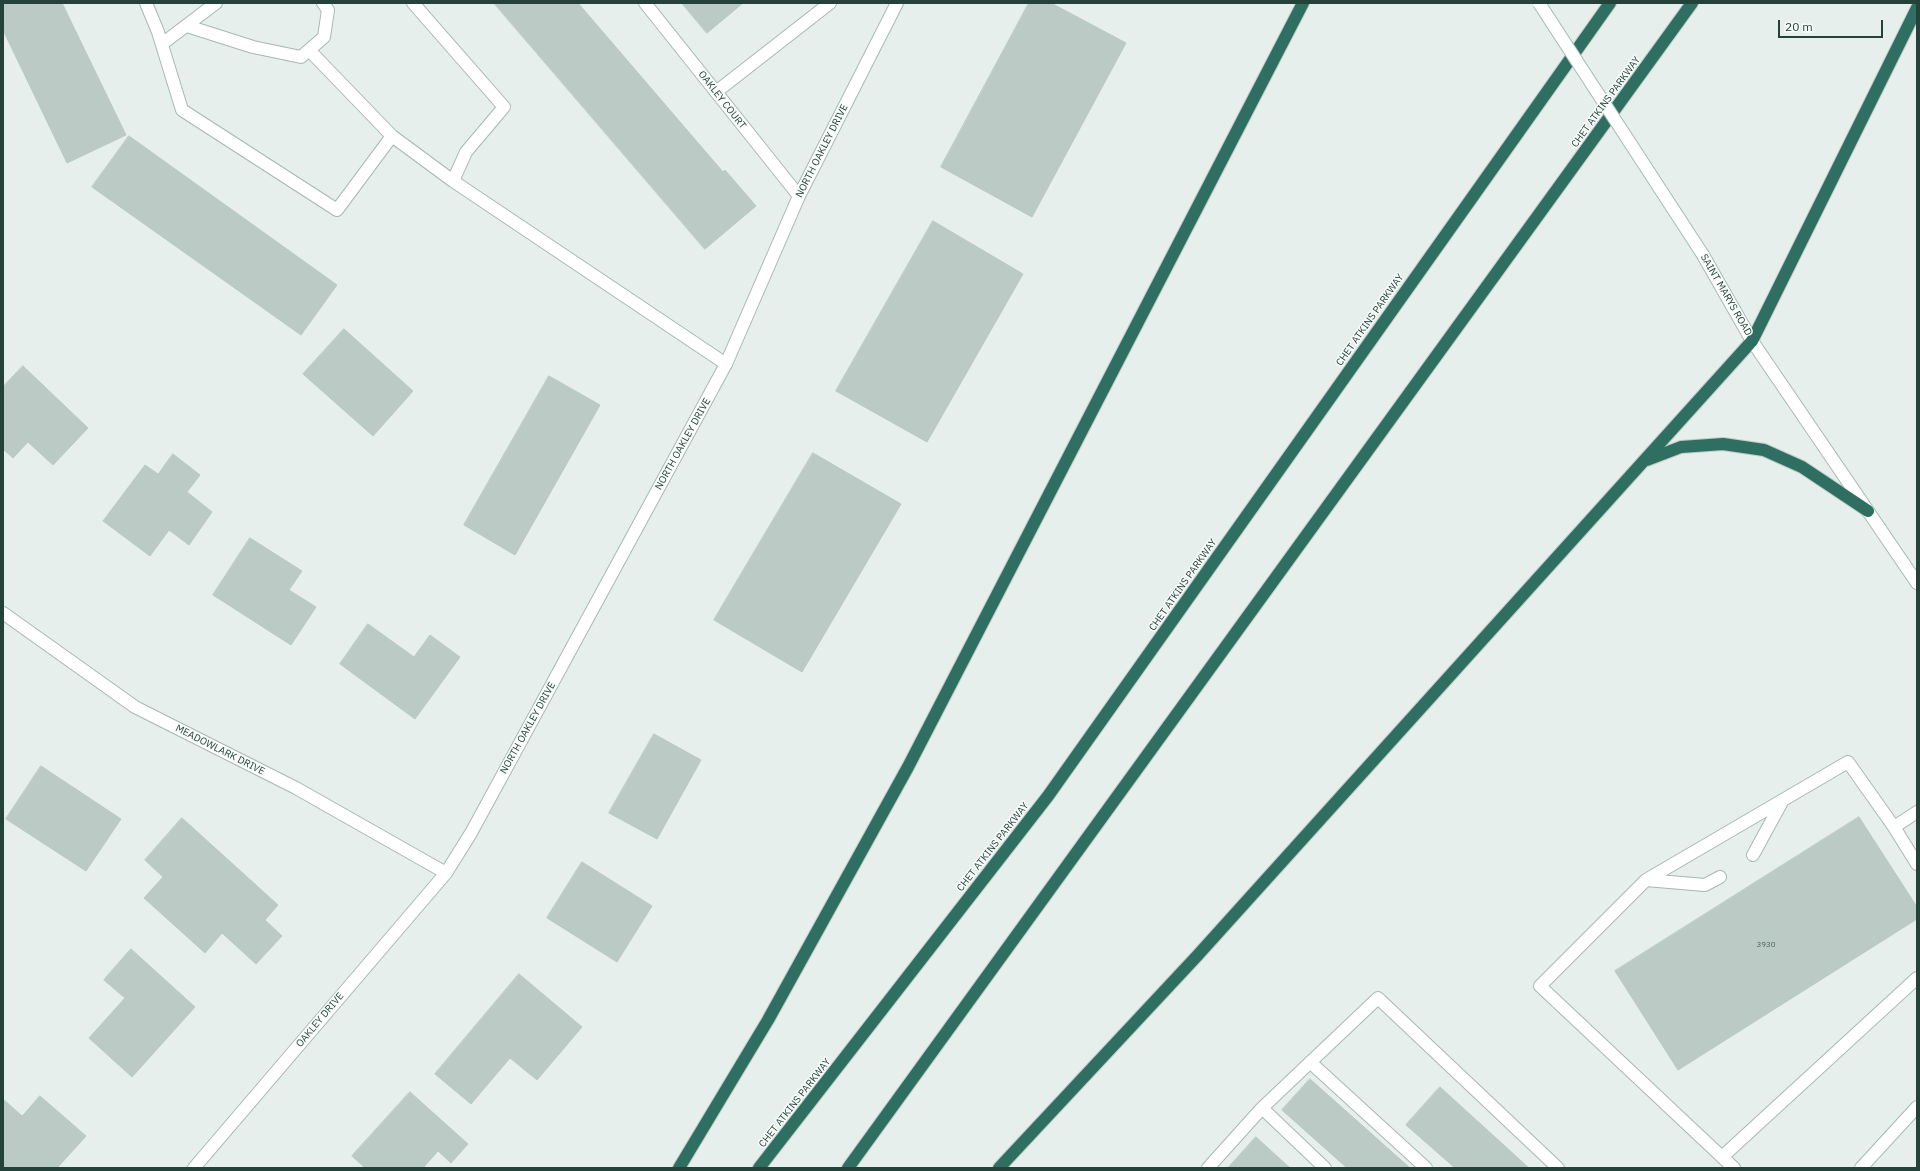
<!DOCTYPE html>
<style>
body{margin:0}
#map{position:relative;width:1920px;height:1171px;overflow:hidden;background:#e6efeb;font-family:"IBM Plex Sans",sans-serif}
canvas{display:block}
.frame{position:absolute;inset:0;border:4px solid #24423a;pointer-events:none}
.scale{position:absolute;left:1778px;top:20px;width:105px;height:18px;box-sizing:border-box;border:2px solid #24423a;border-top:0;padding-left:5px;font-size:12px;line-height:14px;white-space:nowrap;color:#24423a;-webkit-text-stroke:3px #f7fbf9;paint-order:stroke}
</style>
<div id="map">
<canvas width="1920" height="1171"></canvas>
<div class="frame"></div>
<div class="scale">20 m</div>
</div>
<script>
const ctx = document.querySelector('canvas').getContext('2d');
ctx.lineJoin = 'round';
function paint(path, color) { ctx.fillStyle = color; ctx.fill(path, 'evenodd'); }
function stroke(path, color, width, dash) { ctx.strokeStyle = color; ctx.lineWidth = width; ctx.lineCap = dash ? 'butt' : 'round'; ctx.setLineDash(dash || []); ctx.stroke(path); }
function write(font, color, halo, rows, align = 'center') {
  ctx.font = font + ' "IBM Plex Sans",sans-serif'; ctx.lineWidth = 3; ctx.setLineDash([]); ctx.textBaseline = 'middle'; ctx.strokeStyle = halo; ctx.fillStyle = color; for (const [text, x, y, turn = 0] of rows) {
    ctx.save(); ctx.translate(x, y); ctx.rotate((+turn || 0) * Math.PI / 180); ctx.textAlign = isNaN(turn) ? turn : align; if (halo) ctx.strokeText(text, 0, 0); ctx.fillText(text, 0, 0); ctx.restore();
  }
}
const building = new Path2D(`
 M3,3h59l64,132 -59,28 -64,-133z
 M494,3h84l145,169 2,-2 31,36 -51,43z
 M682,3h61l-36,30z
 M1029,3h22l75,40 -94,174 -91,-50z
 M129,136l208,149 -36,50 -209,-148z
 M933,221l90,53 -96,168 -91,-51z
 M344,329l69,62 -40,45 -70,-62z
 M23,366l65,62 -35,37 -25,-23 -15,16 -10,-9v-62z
 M549,376l51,29 -85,150 -51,-30z
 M813,453l88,51 -99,168 -88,-52z
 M173,454l27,21 -13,17 25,20 -23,33 -20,-15 -19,26 -47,-35 42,-56 13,9z
 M250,538l52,33 -13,19 27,17 -25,38 -78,-50z
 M368,624l46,33 16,-22 30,22 -45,62 -75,-55z
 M654,734l47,26 -44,79 -48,-26z
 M41,766l80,53 -35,52 -80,-52z
 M1859,817l58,90v12l-239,151 -63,-99z
 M182,818l96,87 -13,15 17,16 -26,28 -34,-31 -17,20 -61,-55 19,-21 -18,-17z
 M582,862l70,44 -35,56 -70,-44z
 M131,949l64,58 -63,70 -43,-39 36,-40 -21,-18z
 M519,974l63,53 -45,53 -27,-22 -39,46 -36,-30z
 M1310,1079l100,89h-63l-65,-58z
 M1440,1087l89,81h-74l-49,-43z
 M410,1092l58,52 -17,19 -13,-12 -15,17h-58l-13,-12z
 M40,1096l46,40 -29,32h-54v-69l19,17z
 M1256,1137l34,31h-62z`);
const service = new Path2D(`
 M146,3l12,29 24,78 155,100 55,-74 61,45 273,183
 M413,3l91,104 -38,45 -13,29
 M187,26l66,21 48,10 23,-20 4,-27 -5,-7
 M162,44l54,-41
 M309,50l83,86
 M716,92l114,-89
 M1894,827l23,-15
 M1753,855l30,-55
 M1917,864l-23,-37 -46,-65 -202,118 -106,106 182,171 195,-179
 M1646,880l59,5 15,-8
 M1310,1062l116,106
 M1262,1108l63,60
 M1722,1157l12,11
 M1208,1168l54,-60 116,-110 180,170`);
const minor = new Path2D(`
 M645,3l154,193
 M3,613l132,94 161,81 150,85
 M194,1168l252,-295 25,-40 255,-469 73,-168 98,-193
 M1861,1168l56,-61`);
const tertiary = new Path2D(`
 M1752,341l165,242`);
const secondary = new Path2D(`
 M1703,255l49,86`);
const motorway = new Path2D(`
 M1647,460l34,-13 42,-3 41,6 38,17 66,44
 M679,1168l89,-148 140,-253 395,-764
 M759,1168l289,-372 562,-793
 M848,1168l844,-1165
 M999,1168l198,-212 555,-615 165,-333`);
const secondaryBridge = new Path2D(`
 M1539,3l164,252`);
const numberNames = [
 ["3930",1766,945]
];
const streetNames = [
 ["OAKLEY COURT",722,100,52],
 ["CHET ATKINS PARKWAY",1606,102,-54],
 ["NORTH OAKLEY DRIVE",822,151,-63],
 ["SAINT MARYS ROAD",1726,295,60],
 ["CHET ATKINS PARKWAY",1370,320,-55],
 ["NORTH OAKLEY DRIVE",683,444,-61],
 ["CHET ATKINS PARKWAY",1183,585,-55],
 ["NORTH OAKLEY DRIVE",528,728,-61],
 ["MEADOWLARK DRIVE",220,750,27],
 ["CHET ATKINS PARKWAY",993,847,-52],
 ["OAKLEY DRIVE",320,1020,-50],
 ["CHET ATKINS PARKWAY",795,1103,-52]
];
paint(building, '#bbcac4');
stroke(building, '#b8c9c2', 1);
stroke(service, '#a8b8b2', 14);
stroke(minor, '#a8b8b2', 14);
stroke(tertiary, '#a8b8b2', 14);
stroke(secondary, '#a4bbb3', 14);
stroke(motorway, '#c2cac8', 14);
stroke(service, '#fff', 12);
stroke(minor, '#fff', 12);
stroke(tertiary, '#fff', 12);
stroke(secondary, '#fff', 12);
stroke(motorway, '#2f6f62', 12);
stroke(secondaryBridge, '#a4bbb3', 14, []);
stroke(secondaryBridge, '#fff', 12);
write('8px', '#4a645c', null, numberNames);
write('10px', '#24423a', '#f7fbf9', streetNames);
</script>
